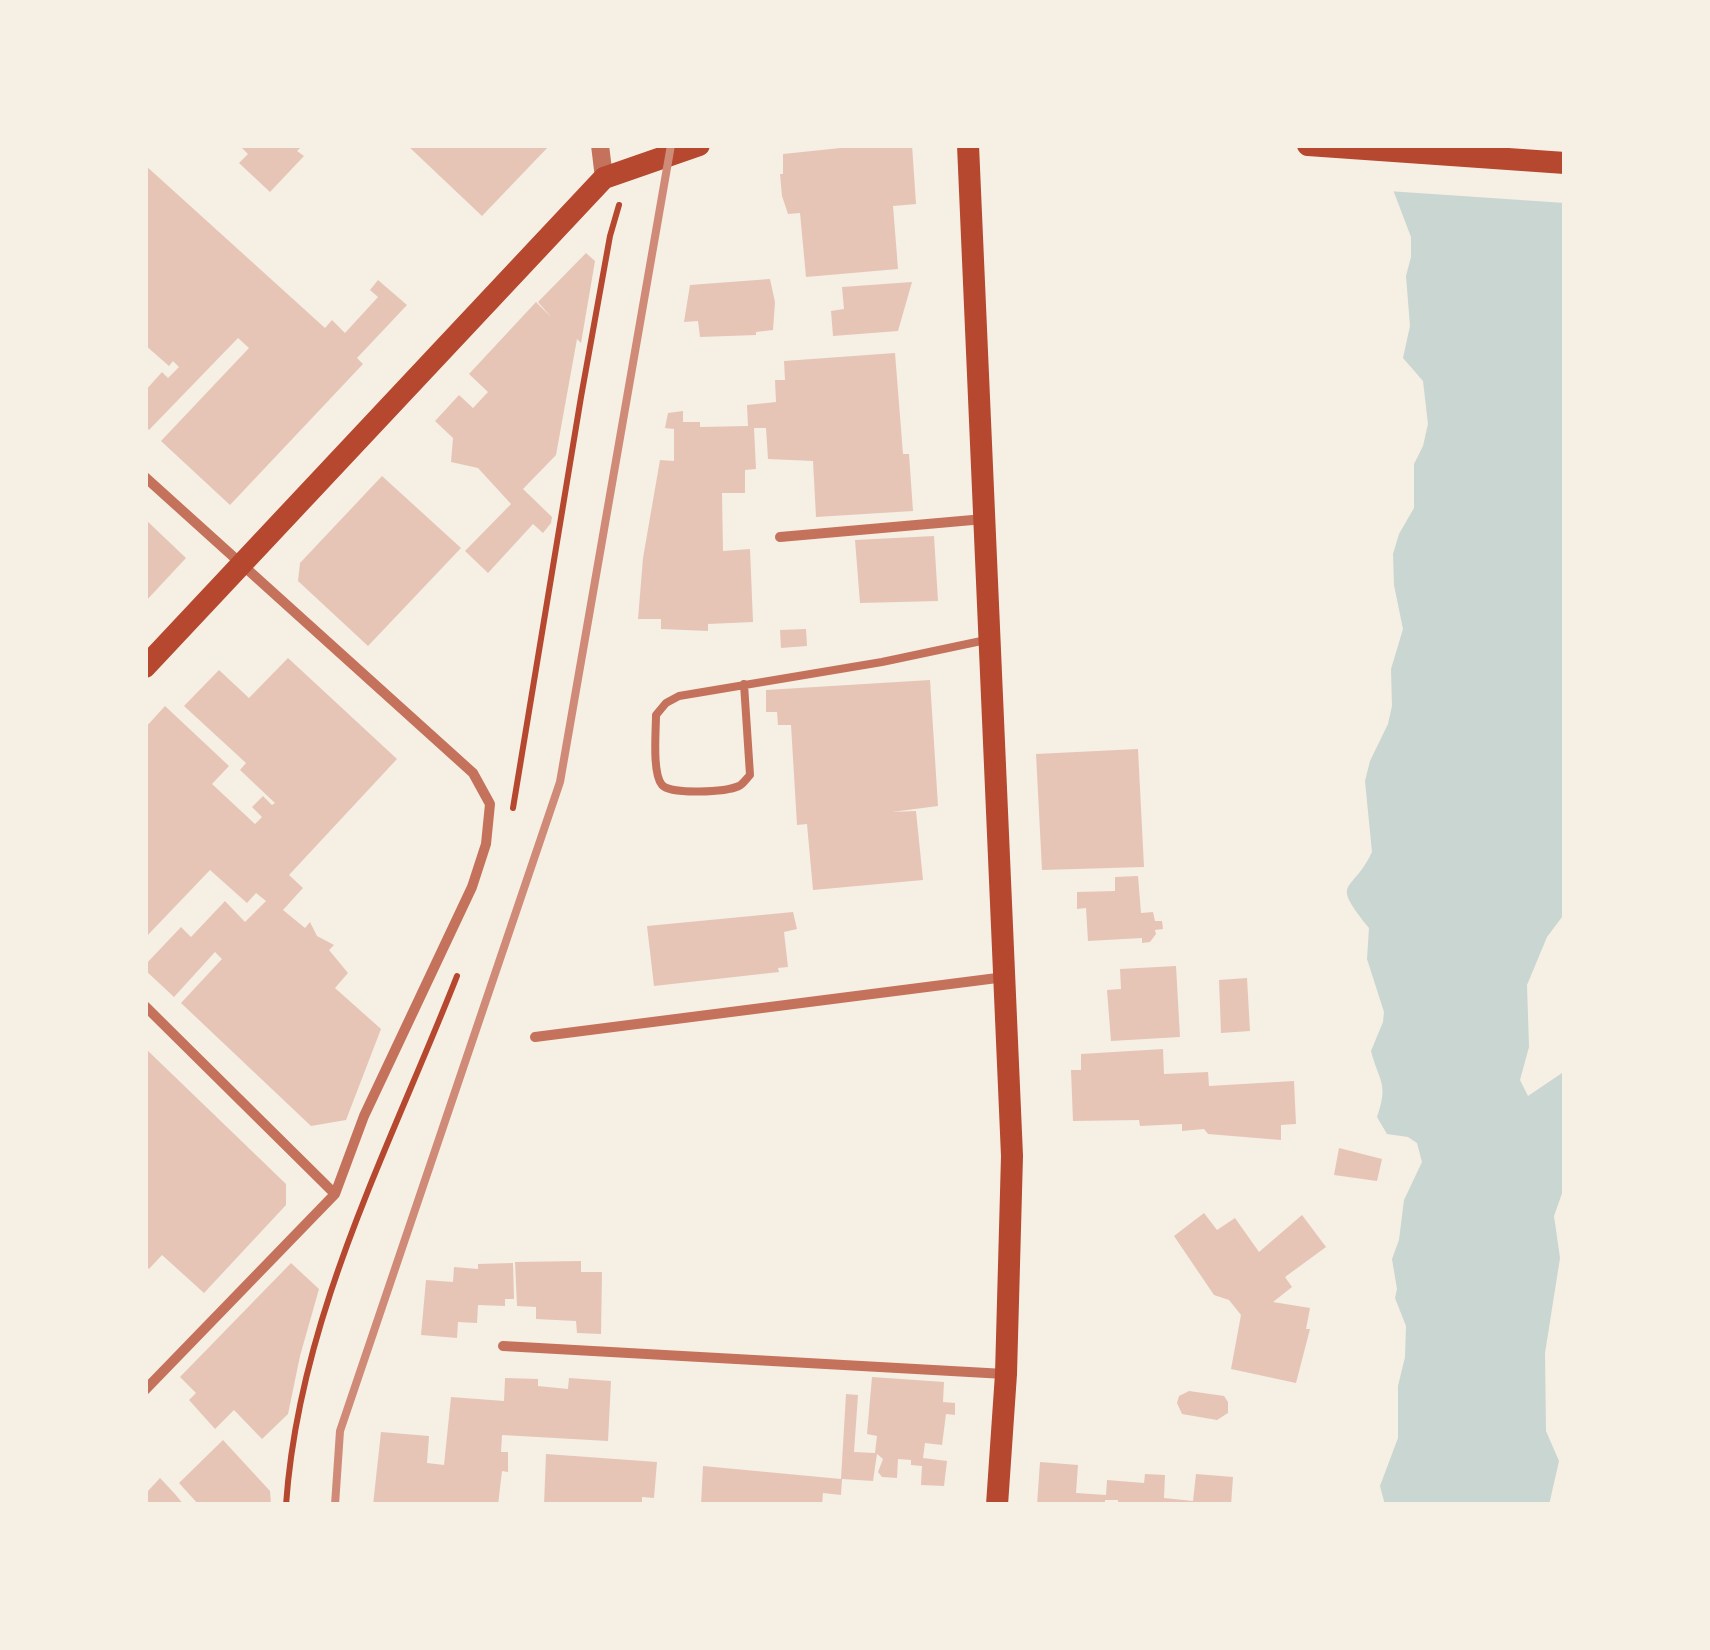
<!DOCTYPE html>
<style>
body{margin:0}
#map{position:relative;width:1710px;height:1650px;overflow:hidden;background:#f6efe4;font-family:Commissioner,sans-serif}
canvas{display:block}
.frame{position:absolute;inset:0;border:148px solid #f6efe4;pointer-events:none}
</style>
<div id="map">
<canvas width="1710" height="1650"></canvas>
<div class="frame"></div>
</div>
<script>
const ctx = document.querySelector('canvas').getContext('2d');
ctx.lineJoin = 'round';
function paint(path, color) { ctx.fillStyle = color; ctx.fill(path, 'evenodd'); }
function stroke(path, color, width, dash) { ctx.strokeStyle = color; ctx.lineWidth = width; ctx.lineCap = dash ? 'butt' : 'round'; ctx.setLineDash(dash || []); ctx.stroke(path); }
const water = new Path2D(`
 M1376,145h189v768l-18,24 -20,48 2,62 -9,33 8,16 37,-25v114l-11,31 6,42 -15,95 1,78 13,30 -10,44h-164l-5,-19 18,-48v-52l7,-29 1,-31 -11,-28 2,-9 -5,-30 7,-19 5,-40 18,-38 -5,-19 -9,-6 -21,-3 -10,-17c12,-34 2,-35 -6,-66l12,-29 1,-10 -17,-53 2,-31c-40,-50 -17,-33 3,-76l-7,-71 5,-20 18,-37 4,-18 -1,-37 12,-40 -9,-44 -1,-31 6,-20 15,-26v-44l9,-18 5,-22 -5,-43 -20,-23 7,-32 -4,-50 5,-19v-20z`);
const pier = new Path2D(`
 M1371,145h194v58l-177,-12z`);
const building = new Path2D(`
 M239,145h64l-6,6 7,5 -34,36 -31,-29 9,-9z
 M407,145h143l-68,71z
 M869,145h43l4,59 -23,2 5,63 -92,8 -6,-64 -12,1 -6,-18 -2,-22h3v-20z
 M145,165l180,163 7,-8 13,13 33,-36 -8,-7 8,-10 29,25 -50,53 6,6 -133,141 -69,-64 88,-93 -11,-10 -89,92 -4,-4v-35l17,-19 6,6 11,-11 -6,-6 -4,5 -24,-21z
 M586,253l9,8 -14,82 -4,-4 -21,116 -33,34 29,28 -1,6 -8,10 -10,-9 -45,49 -23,-22 46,-47 -33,-36 -27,-6 2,-24 -18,-17 24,-26 14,13 15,-16 -19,-18 67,-72 15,15 -13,-15z
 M770,279l5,23 -2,28 -17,2v3l-56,2 -2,-16 -14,1 6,-37z
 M912,282l-14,49 -65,5 -2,-25 13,-2 -2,-22z
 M895,353l8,101h6l4,57 -97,6 -3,-56 -45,-2 -2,-31h-12l2,41 -11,1v23h-23l1,58 27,-2 3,73 -45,2v7l-47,-2v-10h-23l5,-61 17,-98 14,1v-32l-9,-1 3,-15 15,-2v11h17v5l48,-1 -1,-21 29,-3 -1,-22h10l-1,-19z
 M382,476l79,72 -93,98 -70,-65 2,-18z
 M145,519l41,39 -41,44z
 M934,536l4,65 -78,2 -5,-63z
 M806,629l1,17 -26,2 -1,-18z
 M288,658l109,101 -108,116 14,13 -20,22 22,18 5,-6 7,14 17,9 -5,5 19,23 -13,15 46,41 -35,91 -35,6 -130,-123 41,-44 -7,-7 -41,45 -29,-27v-5l36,-38 10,10 34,-36 20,21 21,-21 -10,-8 -9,10 -37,-33 -65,68v-210l20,-22 64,60 -17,18 43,40 7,-7 -10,-10 11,-11 9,9 3,-2 -35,-33 6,-7 -62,-57 35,-36 30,28z
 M930,680l8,126 -46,6 24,-1 7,69 -110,10 -6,-66 -10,1 -6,-100h-13l-1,-13h-11v-22z
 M1138,749l6,118 -102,3 -6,-116z
 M1138,876l3,37 12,-1 2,9h7l1,8 -8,1 1,4 -6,8 -8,1v-5l-54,3 -2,-33 -9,1v-17l38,-1v-14z
 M793,912l4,17 -13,3 4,35 -10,1 1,4 -125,14 -7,-60z
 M1176,966l4,71 -69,4 -4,-51 14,-1 -1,-20z
 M1247,978l3,53 -29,2 -2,-53z
 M145,1048l141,136v21l-82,88 -42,-38 -13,14 -4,-4z
 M1163,1049l1,25 44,-2 1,14 85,-5 2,43 -15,1v15l-73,-6 -4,-5 -22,2v-7l-42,2 -1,-6 -66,1 -2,-51h10v-16z
 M1339,1148l43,11 -5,22 -43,-6z
 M1204,1213l13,17 18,-12 24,34 43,-37 24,32 -41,30 7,10 -19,15 37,6 -4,21h4l-14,54 -65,-14 10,-54 -12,-15 -15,-5 -40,-59z
 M581,1261v11h21l-1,62 -24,-1 -1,-12 -40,-2v-12l-19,-1 -2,-44z
 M291,1263l28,26 -19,67 -12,58 -26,25 -28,-29 -19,19 -26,-29 7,-7 -16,-16z
 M513,1263l1,36h-9v7l-27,-1 -1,18 -19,-1 -1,16 -36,-3 5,-55 27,2 1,-15 24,2v-5z
 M872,1377l72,5 -1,20 12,1v12l-9,-1 -4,31 -17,-2 -2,15 24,3 -3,25 -23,-1 1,-19 -11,-1v-5l-13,-1 -1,19 -15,-1 -4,-5 5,-13 -6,-5 -4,27 -31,-2 -1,16 -18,-2 -1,12h-121l2,-39 138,13 5,-85 12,1 -4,57 21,1 2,-17 -10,-2z
 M505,1378l33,1v7l30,3 1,-11 42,3 -3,60 -106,-6 -1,17h7v20l-6,-1 -4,34h-125l8,-73 48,4 -2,27 17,2 7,-68 53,4z
 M1189,1391l35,5 4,6v11l-11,7 -35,-6 -5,-11 2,-7z
 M223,1440l47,51 1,14h-72l-20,-22z
 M546,1454l111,8 -3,36 -12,-1v8h-98z
 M1040,1462l38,3 -2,28 30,2 1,-15 37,3 1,-9 20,1 -1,23 29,3 3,-27 37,3 -2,28h-113v-5h-13v5h-68z
 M160,1478l15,16 9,11h-39v-18l3,4z`);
const path = new Path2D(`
 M513,808l68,-411 29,-161 9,-31
 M286,1505c13,-188 103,-356 171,-529`);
const service = new Path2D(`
 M744,684l6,91c-4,4 -7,9 -11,11 -13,6 -68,9 -77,-1 -10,-12 -6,-54 -6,-70l10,-12 13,-7 203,-34 104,-22`);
const minor = new Path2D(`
 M145,477l328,296 17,31 -4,40 -14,43 -108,229 -29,78 -190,196
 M780,537l204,-18
 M145,1006l190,188
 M535,1037l470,-60
 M503,1346l502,28`);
const tertiary = new Path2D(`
 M600,145l4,33`);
const primary = new Path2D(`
 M1308,145l257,18
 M145,667l459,-489 95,-33`);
const trunk = new Path2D(`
 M968,145l44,1011 -6,218 -9,131`);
const rail = new Path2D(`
 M335,1505l5,-74 220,-649 111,-637`);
paint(water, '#c9d6d2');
paint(pier, '#f6efe4');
paint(building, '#e6c5b7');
stroke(path, '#b5482f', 6);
stroke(service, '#c5725c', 8);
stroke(minor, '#c5725c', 10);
stroke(tertiary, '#c5725c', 18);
stroke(primary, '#b5482f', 22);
stroke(trunk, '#b5482f', 22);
stroke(rail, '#cf8b77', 8);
</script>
